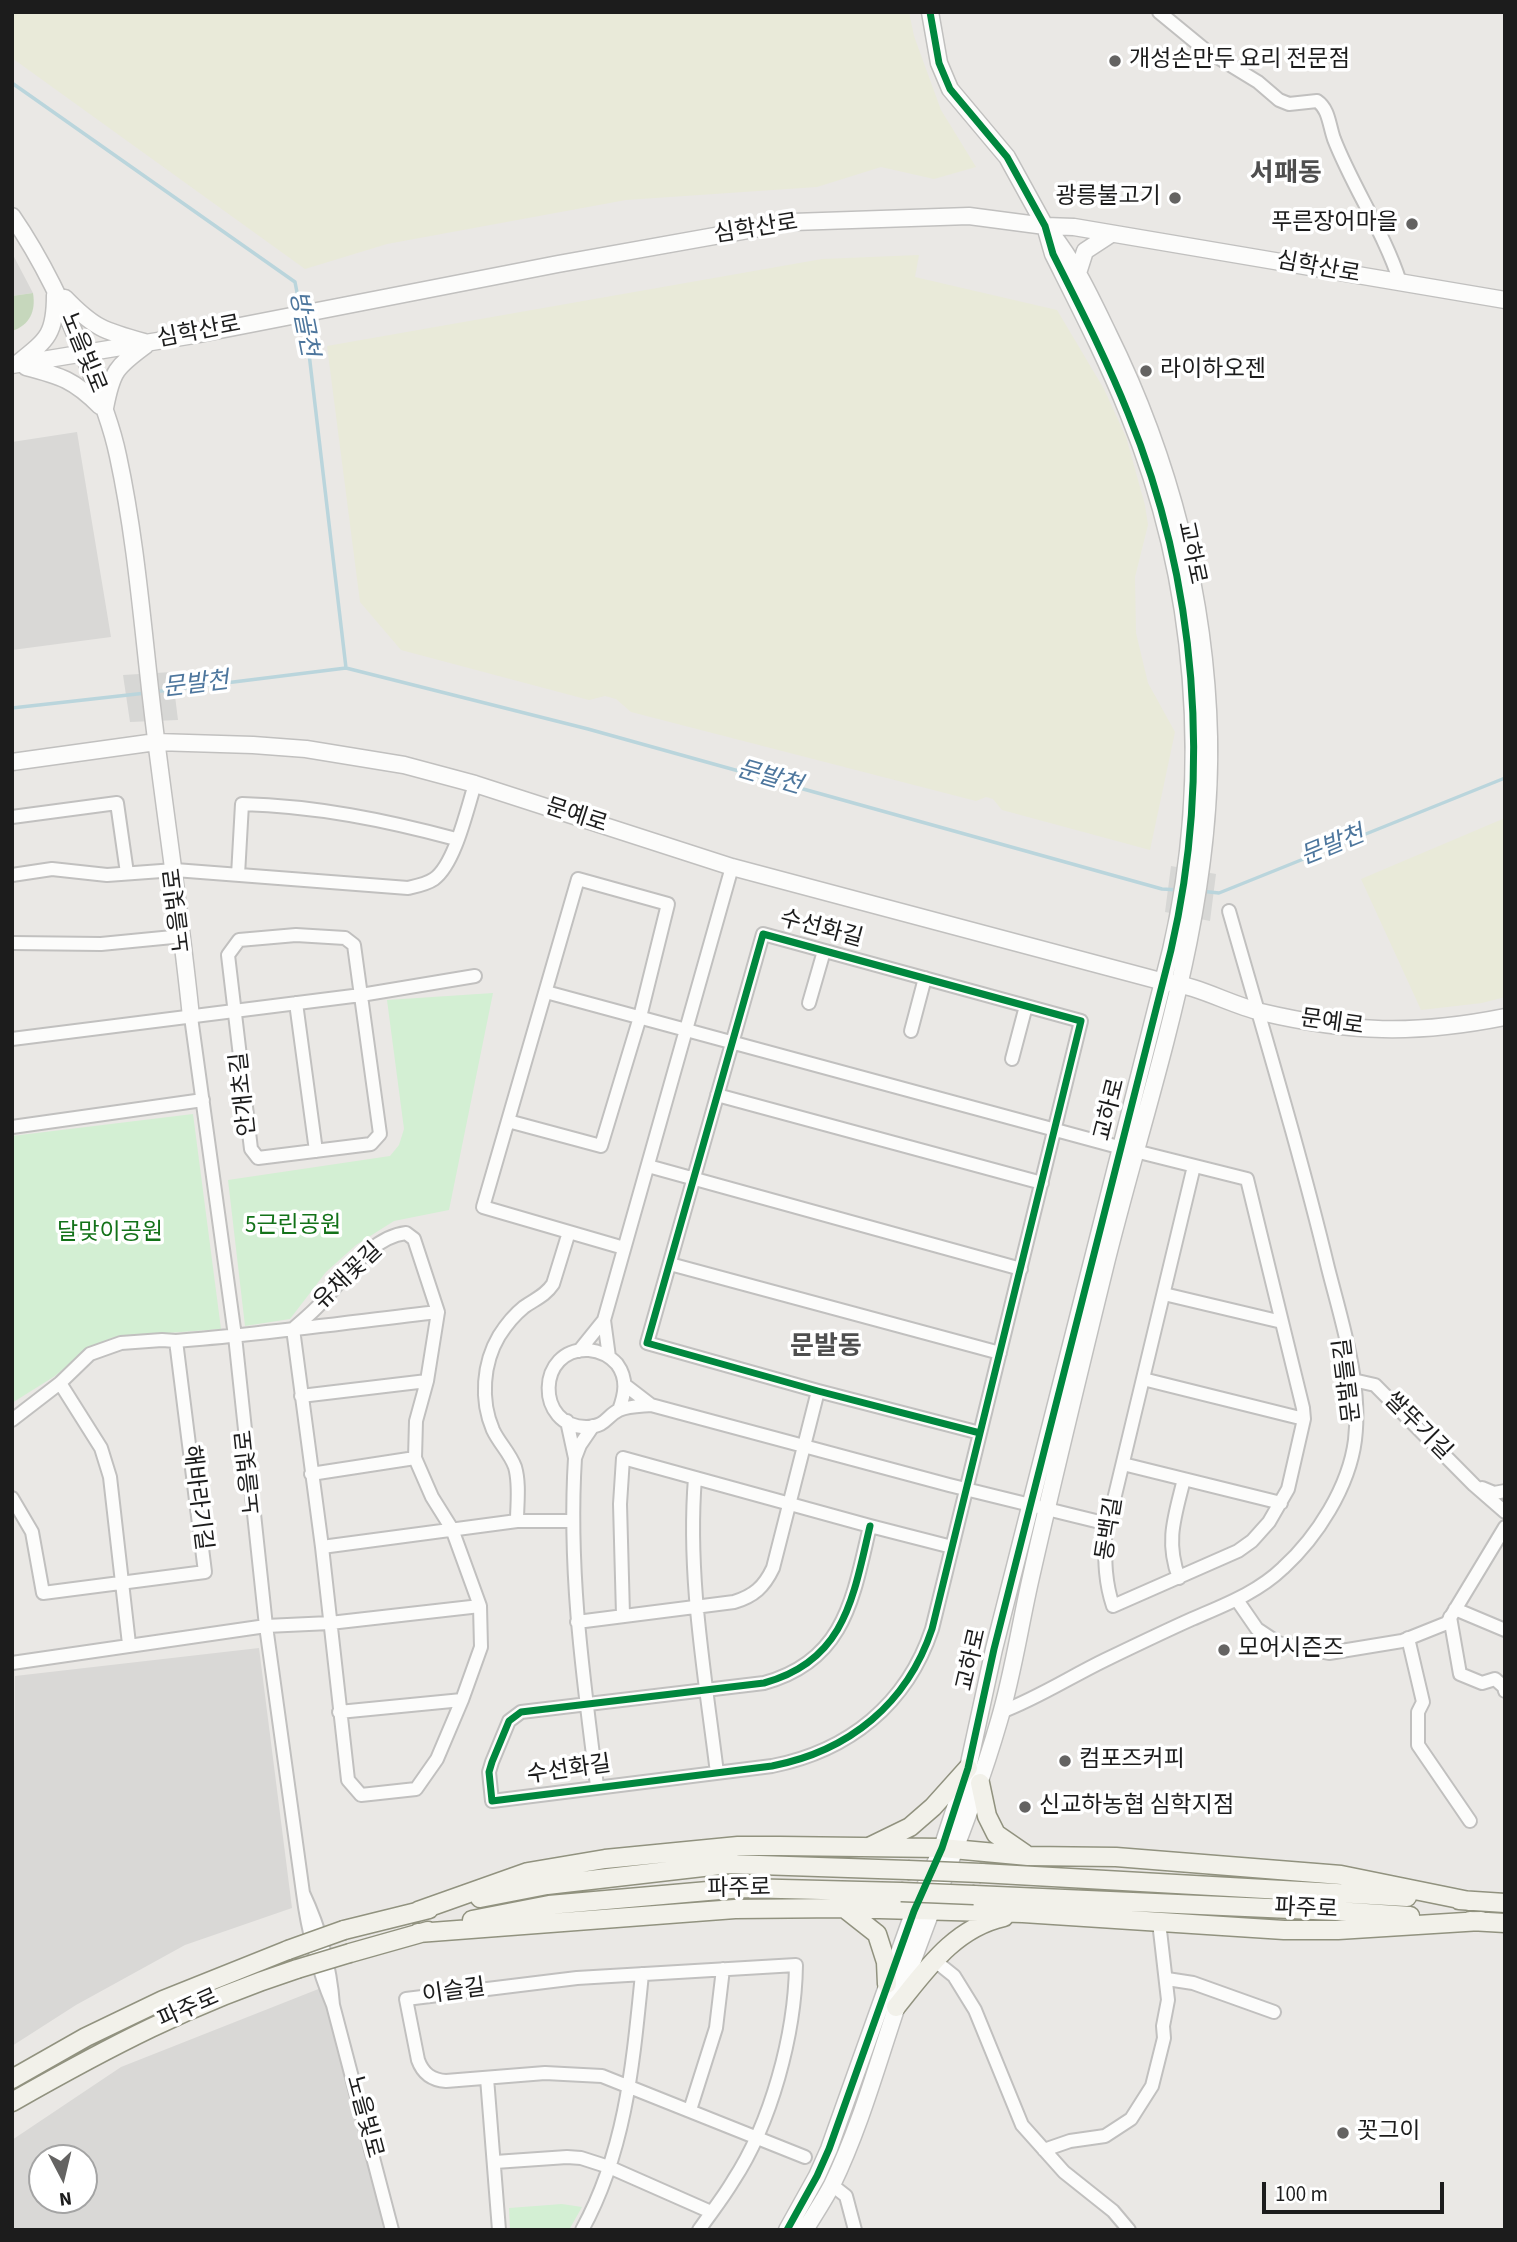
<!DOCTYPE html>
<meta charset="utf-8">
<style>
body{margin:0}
#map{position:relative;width:1517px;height:2242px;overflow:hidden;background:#eae8e5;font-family:"Source Sans 3",sans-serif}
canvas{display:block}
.frame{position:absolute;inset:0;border:14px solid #1c1c1c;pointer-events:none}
.north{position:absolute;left:28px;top:2144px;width:70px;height:70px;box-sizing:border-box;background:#fff;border:2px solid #a4a4a4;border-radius:50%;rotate:173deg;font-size:19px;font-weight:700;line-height:28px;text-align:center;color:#1c1c1c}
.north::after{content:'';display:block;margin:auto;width:24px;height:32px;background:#646362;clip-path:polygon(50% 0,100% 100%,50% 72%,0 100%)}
.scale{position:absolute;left:1262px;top:2182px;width:182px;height:32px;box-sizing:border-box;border:4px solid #1c1c1c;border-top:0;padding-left:9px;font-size:21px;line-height:24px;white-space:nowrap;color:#1c1c1c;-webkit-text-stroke:5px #fff;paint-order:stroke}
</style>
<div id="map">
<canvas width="1517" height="2242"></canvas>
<div class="frame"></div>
<div class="north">N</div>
<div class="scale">100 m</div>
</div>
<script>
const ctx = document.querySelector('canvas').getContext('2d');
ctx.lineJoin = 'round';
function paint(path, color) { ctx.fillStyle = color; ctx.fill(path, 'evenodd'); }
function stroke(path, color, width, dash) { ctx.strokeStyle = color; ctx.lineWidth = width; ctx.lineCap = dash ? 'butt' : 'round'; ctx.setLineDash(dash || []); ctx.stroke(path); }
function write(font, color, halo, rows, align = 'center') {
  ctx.font = font + ' "Source Sans 3","Noto Sans KR",sans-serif'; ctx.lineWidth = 7; ctx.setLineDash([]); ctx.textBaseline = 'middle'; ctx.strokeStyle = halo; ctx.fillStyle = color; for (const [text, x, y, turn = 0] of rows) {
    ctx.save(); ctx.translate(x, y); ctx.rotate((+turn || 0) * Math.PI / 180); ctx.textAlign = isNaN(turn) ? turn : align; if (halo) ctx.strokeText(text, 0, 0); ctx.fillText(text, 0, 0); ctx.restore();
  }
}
const residential = new Path2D(`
 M12,253l21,40 -21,3z
 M77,432l34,205 -99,13v-208z
 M259,1648l33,260 -107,37 -109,60 -64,41v-273l2,-5 1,-92z
 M321,1988l65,240 -374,2v-90l109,-73zM42,2158h42v42h-42z`);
const farmland = new Path2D(`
 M12,12h897l5,24 27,74 35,57 -42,12 -53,-12 -64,20 -191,13 -239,44 -82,25 -293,-211z
 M919,255l-4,22 142,33 47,79 22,48 19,68 3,20 -13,52 1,56 12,50 27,49 -25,118 -148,-40 -9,-11 -7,-2 -10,4 -345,-89 -15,-13 -11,-3 -16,4 -188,-50 -41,-48 -33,-256 495,-87z
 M1505,818v179l-23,6 -61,7 -60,-131z`);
const forest = new Path2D(`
 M33,293c3,18 -3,32 -21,38v-35z`);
const park = new Path2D(`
 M493,993l-44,217 -55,11 -38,24 -30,27 -36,47 -45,7 -17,-146 162,-24 9,-11 5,-16 -17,-129z
 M193,1114l28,215 -107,8 -24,10 -35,29 -43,27v-267z
 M562,2204l20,3 -13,23h-59l-1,-22z`);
const pier = new Path2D(`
 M172,672l6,48 -48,2 -7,-47z
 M1171,866l45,8 -6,47 -45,-9z`);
const stream = new Path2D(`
 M12,83l283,199 5,26
 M303,319l5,26 38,323
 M153,692l193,-24 242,61 574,160 17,1
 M12,708l134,-15
 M1200,891l19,2 286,-115`);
const minor = new Path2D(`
 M1159,12l45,37 54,33 21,18 10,4 28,-3c12,8 12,24 17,38 19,49 50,93 66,143
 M12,817l105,-14 10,70
 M12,875l40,-6 55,6 68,-5 233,18c9,-2 19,-4 26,-9 21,-15 33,-70 41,-95
 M238,875l4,-71c74,2 143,16 214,35
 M296,935l49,3 9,7 26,189 -9,10 -113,14 -7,-9 -23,-194 11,-15z
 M12,943l89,1 82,-8
 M546,992l576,156
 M296,1003l20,148
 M809,1003l15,-52
 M191,1017l44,319 31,290 37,267
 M911,1031l14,-53
 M12,1039l349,-44 114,-19
 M1012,1059l14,-53
 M717,1095l325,88
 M508,1121l93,25 39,-129 28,-113 -90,-25 -95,328 141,41
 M12,1127l191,-27
 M1135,1151l112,28 56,229 1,11 -16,70 -19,33 -17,19 -14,10 -125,55c-8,-24 -8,-44 -8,-69l89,-371
 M648,1166l373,103
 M670,1264l330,89
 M1164,1294l118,28
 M438,1312l-11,69 -11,40 -1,37 17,39 20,32 28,77
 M604,1320l128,-453
 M579,1351l25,-31 5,37
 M1143,1379l161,40
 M1353,1380l22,5 99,100 31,27
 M60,1383l41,65 9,29 19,167
 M301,1396l126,-15
 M651,1405l298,80 159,39
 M619,1410c6,-16 9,-31 -2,-46 -7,-8 -18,-13 -28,-14 -53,-3 -54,78 -2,77 20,-1 19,-11 32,-17 9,-4 23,-4 32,-5l-26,-20
 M12,1420l48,-37 30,-29 31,-11 41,-3 14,1 29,231 -162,21 -11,-61 -20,-34
 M567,1421l8,37 5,-13 13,-19
 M575,1458c-7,111 8,219 22,328
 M1123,1464l158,39
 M311,1474l104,-16
 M695,1478c-8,98 10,197 22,295
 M1482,1488l12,5 11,-2
 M517,1521c0,-17 3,-37 -2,-54 -5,-14 -16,-24 -22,-37 -13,-30 -10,-67 6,-94 7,-11 15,-21 25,-29 11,-8 21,-11 29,-23l16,-52
 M870,1526c-17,72 -25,135 -106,157l-243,29 -12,9 -17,41 -3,10 3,29 280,-35c77,-15 135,-62 160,-137l149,-608 -318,-87 -116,409 171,48 162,42
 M322,1547l195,-26h55
 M1179,1578c-14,-37 -4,-62 5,-99
 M1237,1600l20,29 21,14 51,10 73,-12 45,-18 58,-96
 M1455,1609l50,21
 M623,1615l-3,-111 3,-46 247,68 82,21
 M1450,1617l10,57 22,9 13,-4 9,8 1,4
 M577,1622l157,-20c20,-6 30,-15 39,-34l45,-177
 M1408,1638l15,64 -5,10v33l52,76
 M12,1663l254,-37 64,-3 150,-17 1,41 -19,53 -25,59 -21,30 -55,6 -13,-15 -26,-233 -29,-218c9,-8 20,-17 28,-26 23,-24 49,-66 85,-70l8,6 24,73c-87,10 -174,22 -262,29
 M339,1712l123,-12
 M1001,1712c37,-14 69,-35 104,-52 29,-14 58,-28 87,-41 32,-14 65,-26 91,-51 34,-31 66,-81 72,-128 7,-57 -13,-117 -27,-172 -29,-120 -65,-238 -99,-357
 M934,1960l20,16 21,34 47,115 42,47 49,39 16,19
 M1167,1979l26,4 81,29
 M333,2005c-3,-40 -13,-76 -30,-112 5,39 15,76 30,112l59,225
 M487,2078l12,152
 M690,2110l26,-82 7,-59
 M1044,2150l26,-9 35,-5 26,-17 21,-33 12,-48 -1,-12 5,-26 -9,-78
 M495,2162l72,-5 14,1 28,9 102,45
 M832,2185l14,11 9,34
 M582,2230c44,-80 51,-167 60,-256
 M699,2230c11,-16 24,-32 34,-49 38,-58 62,-146 63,-216l-219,13 -171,21 12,61c5,14 14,20 28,21l99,-8 57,3 203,81`);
const tertiary = new Path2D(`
 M12,216c33,48 57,100 78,155 11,28 22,56 28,85 19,88 25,178 36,267 12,98 27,195 37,294
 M1078,273l7,-22 26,-17
 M65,298c29,30 39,33 79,44
 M18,363c30,-24 37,-29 37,-68
 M12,365l182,-30 364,-71 235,-42 176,-6 76,10 29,1 431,73
 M26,367c35,9 48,13 74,39
 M105,408c7,-37 11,-41 41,-63
 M12,762l144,-20 97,3 53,4 98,16 71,19 257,83 432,115c34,3 64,22 97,30 89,21 154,23 244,5
 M787,2230l30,-54 12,-27 85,-238 28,-63 26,-80 26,-119 177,-699c41,-177 26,-369 -43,-537 -22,-55 -49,-107 -75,-159l-8,-28 -38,-69 -57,-68 -11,-26 -9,-51
 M805,2230c9,-15 19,-30 27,-45 32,-66 50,-139 75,-208 30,-86 67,-169 92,-256 14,-47 21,-96 32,-144 23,-102 48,-204 73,-306 43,-176 109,-351 105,-534 -3,-139 -39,-279 -101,-404 -17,-35 -33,-70 -57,-100`);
const secondary = new Path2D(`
 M980,1783l7,33 9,18 29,20
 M871,1846l39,-19 23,-20 35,-39
 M981,1873l426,24
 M974,1895l362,16 74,5
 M480,1898l67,-13 182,-21 179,6
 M1459,1900l46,3
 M844,1908l33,26 9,28 1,22
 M418,1911l110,-39 77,-13 133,-13h42l162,2 86,8 88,1 225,18 128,26
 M472,1920l77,-15 193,-17 159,4
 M1470,1921l35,2
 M344,1930l85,-21
 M418,1933l317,-24 109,-1 179,5 261,17h54l143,-9
 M350,1953l78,-22
 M896,2007c30,-37 58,-79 108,-90
 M12,2079l74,-42 77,-37 125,-50
 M12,2102c95,-54 180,-99 285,-133`);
const secondaryBridge = new Path2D(`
 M908,1870l73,3
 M901,1892l73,3
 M288,1950l56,-20
 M297,1969l53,-16`);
const cycleway = new Path2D(`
 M870,1526c-17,72 -25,135 -106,157l-243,29 -12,9 -17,41 -3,10 3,29 280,-35c77,-15 135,-62 160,-137l149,-608 -318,-87 -116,409 171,48 162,42
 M787,2230l30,-54 12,-27 85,-238 28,-63 26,-80 26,-119 177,-699c41,-177 26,-369 -43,-537 -22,-55 -49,-107 -75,-159l-8,-28 -38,-69 -57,-68 -11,-26 -9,-51`);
const markers = [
 [1115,61,7,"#646362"],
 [1175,198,7,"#646362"],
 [1412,224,7,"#646362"],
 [1146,371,7,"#646362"],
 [1224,1650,7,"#646362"],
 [1065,1761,7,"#646362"],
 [1025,1807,7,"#646362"],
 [1343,2133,7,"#646362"]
];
const poiNames = [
 ["개성손만두 요리 전문점",1129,61],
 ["광릉불고기",1161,198,"right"],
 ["푸른장어마을",1398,224,"right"],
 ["라이하오젠",1160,371],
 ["모어시즌즈",1238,1650],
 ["컴포즈커피",1079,1761],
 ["신교하농협 심학지점",1039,1807],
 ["꼿그이",1357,2133]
];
const streetNames = [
 ["심학산로",756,230,-9],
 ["심학산로",1318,269,10],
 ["심학산로",199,333,-11],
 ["노을빛로",82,353,68],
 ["교하로",1190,553,78],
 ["문예로",576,817,18],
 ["노을빛로",179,910,-97],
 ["수선화길",821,930,15],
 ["문예로",1332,1024,8],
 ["안개초길",245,1094,-96],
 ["교하로",1111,1110,-76],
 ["유채꽃길",349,1277,-44],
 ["문발들길",1349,1380,-97],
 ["쌀뚜기길",1417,1427,45],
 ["노을빛로",250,1472,-96],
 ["해바라기길",196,1498,83],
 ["동백길",1111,1529,-81],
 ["교하로",973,1660,-77],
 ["수선화길",569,1771,-8],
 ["파주로",739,1890,-1],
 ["파주로",1306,1910,3],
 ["이슬길",454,1993,-8],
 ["파주로",189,2010,-24],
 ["노을빛로",363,2117,75]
];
const parkNames = [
 ["5근린공원",293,1227],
 ["달맞이공원",110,1234]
];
const waterNames = [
 ["방골천",302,324,79],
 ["문발천",196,686,-7],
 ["문발천",769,779,16],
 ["문발천",1333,847,-22]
];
const quarterNames = [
 ["서패동",1286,175],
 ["문발동",826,1348]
];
paint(residential, '#d9d8d6');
paint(farmland, '#e9ead9');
paint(forest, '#c6d7bc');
paint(park, '#d3efd3');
paint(pier, '#d7d7d5');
stroke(stream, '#bad5dc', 3.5);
stroke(minor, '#c1c0bf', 16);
stroke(tertiary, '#c1c0bf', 19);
stroke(secondary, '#91927f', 21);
stroke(minor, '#fcfcfb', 12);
stroke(tertiary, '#fcfcfb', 16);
stroke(secondary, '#f2f1ea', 18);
stroke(secondaryBridge, '#91927f', 21, []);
stroke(secondaryBridge, '#f2f1ea', 18);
stroke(cycleway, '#00873e', 7);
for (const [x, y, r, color] of markers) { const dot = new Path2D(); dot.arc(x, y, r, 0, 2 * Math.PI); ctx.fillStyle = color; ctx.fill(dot); stroke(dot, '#fff', 2.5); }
write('23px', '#1c1c1c', '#fff', poiNames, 'left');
write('23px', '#1c1c1c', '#fff', streetNames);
write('23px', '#137219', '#fff', parkNames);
write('italic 24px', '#4d769d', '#fff', waterNames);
write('bold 26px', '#4f4f4f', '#fff', quarterNames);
</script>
